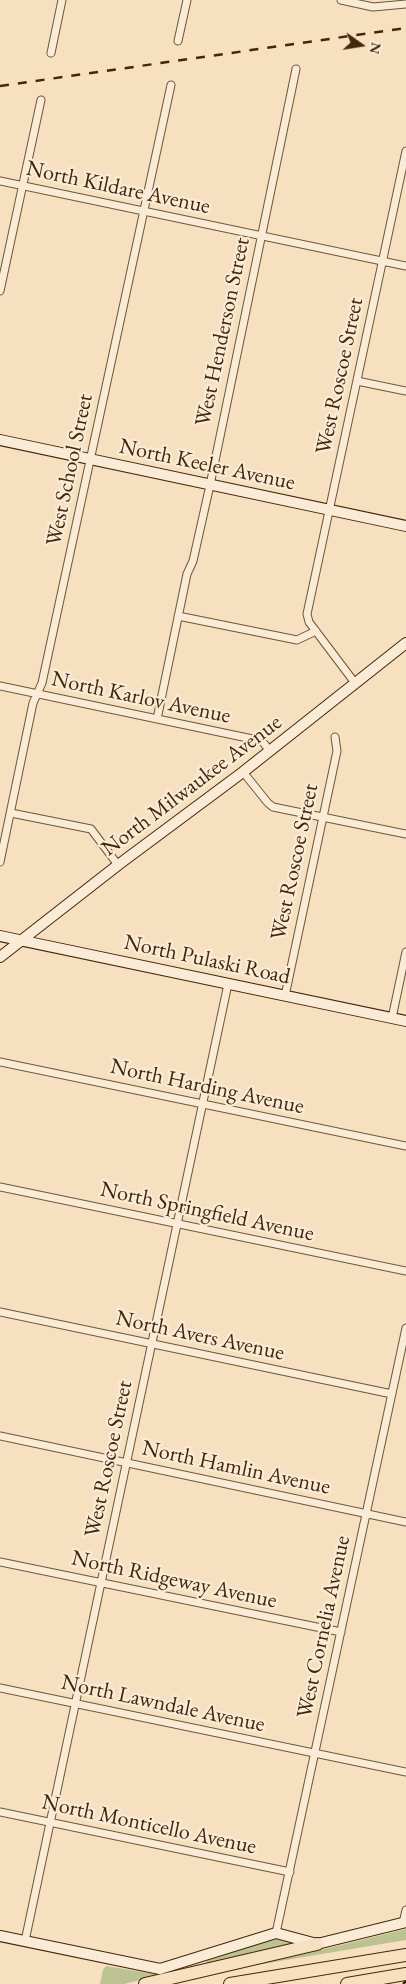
<!DOCTYPE html>
<style>
body{margin:0}
#map{position:relative;width:406px;height:1984px;overflow:hidden;background:#f6e0c0;font-family:"EB Garamond",serif}
canvas{display:block}
.north{position:absolute;left:336px;top:20px;width:50px;height:50px;-webkit-text-stroke:4px #f9ebd6;paint-order:stroke;rotate:103deg;font-size:14px;font-weight:700;line-height:20px;text-align:center;color:#44260b}
.north::after{content:'';display:block;margin:auto;width:18px;height:22px;background:#44260b;clip-path:polygon(50% 0,100% 100%,50% 72%,0 100%)}
</style>
<div id="map">
<canvas width="406" height="1984"></canvas>
<div class="north">N</div>
</div>
<script>
const ctx = document.querySelector('canvas').getContext('2d');
ctx.lineJoin = 'round';
function paint(path, color) { ctx.fillStyle = color; ctx.fill(path, 'evenodd'); }
function stroke(path, color, width, dash) { ctx.strokeStyle = color; ctx.lineWidth = width; ctx.lineCap = dash ? 'butt' : 'round'; ctx.setLineDash(dash || []); ctx.stroke(path); }
function write(font, color, halo, rows, align = 'center') {
  ctx.font = font + ' "EB Garamond",serif'; ctx.lineWidth = 4.5; ctx.setLineDash([]); ctx.textBaseline = 'middle'; ctx.strokeStyle = halo; ctx.fillStyle = color; for (const [text, x, y, turn = 0] of rows) {
    ctx.save(); ctx.translate(x, y); ctx.rotate((+turn || 0) * Math.PI / 180); ctx.textAlign = isNaN(turn) ? turn : align; if (halo) ctx.strokeText(text, 0, 0); ctx.fillText(text, 0, 0); ctx.restore();
  }
}
const green = new Path2D(`
 M406,1929v11l-174,29 68,-14z
 M274,1938l20,6 -87,20 -1,-3z
 M106,1966l55,9 -37,9h-24l3,-14z`);
const street = new Path2D(`
 M341,0l32,7 33,-3
 M178,41l9,-41
 M51,53l11,-53
 M0,181l406,85
 M0,291l41,-191
 M357,381l49,10
 M178,616l119,24 19,-9
 M355,683l-46,-61 -2,-8 99,-463
 M0,686l262,55 8,10
 M157,719l30,-145 6,-13 17,-76 86,-416
 M243,772l25,31 5,4 133,27
 M11,813l80,16 27,36
 M0,862l33,-159 9,-20 129,-598
 M285,996l52,-245 -2,-14
 M392,1018l14,-66
 M0,1062l406,84
 M0,1187l406,84
 M0,1312l392,82
 M0,1436l406,86
 M0,1562l341,70
 M0,1688l406,84
 M0,1812l290,60
 M403,1923l3,-13
 M276,1933l130,-605
 M25,1941l203,-957`);
const secondary = new Path2D(`
 M0,440l406,86
 M0,936l406,85
 M0,957l118,-92 125,-93 163,-129
 M0,1936l160,33 116,-36 41,11 89,-22`);
const highway = new Path2D(`
 M145,1984l172,-40
 M230,1984l176,-29
 M347,1984l59,-10`);
const rail = new Path2D(`
 M0,86l406,-58
 M403,1984l3,-3`);
const streetNames = [
 ["North Kildare Avenue",118,188,12],
 ["West Henderson Street",223,332,-78],
 ["West Roscoe Street",340,376,-78],
 ["North Keeler Avenue",207,465,12],
 ["West School Street",70,470,-78],
 ["North Karlov Avenue",141,698,12],
 ["North Milwaukee Avenue",192,786,-37],
 ["West Roscoe Street",295,862,-78],
 ["North Pulaski Road",207,960,12],
 ["North Harding Avenue",207,1087,12],
 ["North Springfield Avenue",207,1212,12],
 ["North Avers Avenue",200,1336,12],
 ["West Roscoe Street",109,1459,-78],
 ["North Hamlin Avenue",236,1468,12],
 ["North Ridgeway Avenue",174,1580,12],
 ["West Cornelia Avenue",324,1627,-78],
 ["North Lawndale Avenue",163,1704,12],
 ["North Monticello Avenue",149,1825,12]
];
paint(green, '#bcc292');
stroke(street, '#705438', 9);
stroke(secondary, '#44260b', 12);
stroke(highway, '#44260b', 14);
stroke(street, '#f9ebd6', 7);
stroke(secondary, '#f9ebd6', 10);
stroke(highway, '#f6e0c0', 12);
stroke(rail, '#44260b', 2.5, [9, 9]);
write('22px', '#44260b', '#f9ebd6', streetNames);
</script>
